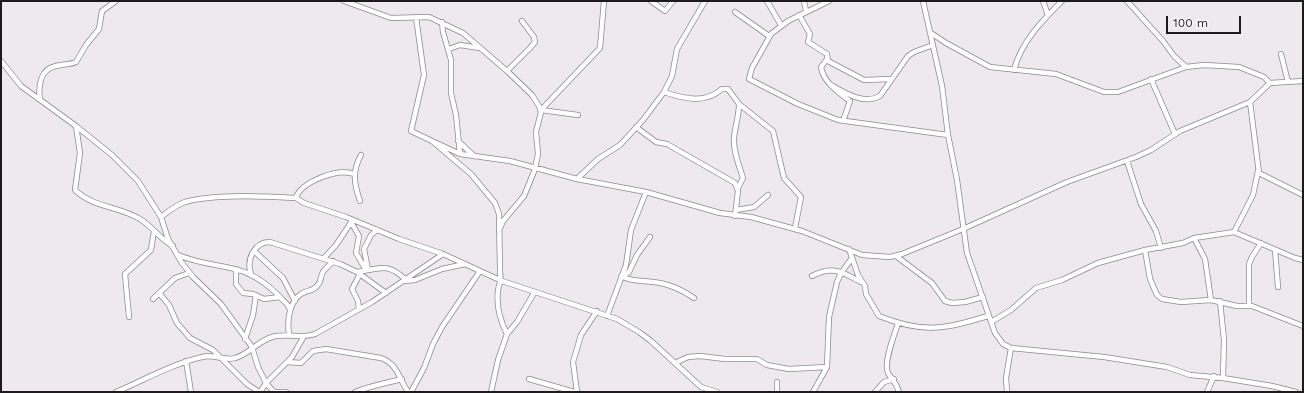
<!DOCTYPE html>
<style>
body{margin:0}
#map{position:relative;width:1304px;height:393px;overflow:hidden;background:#eee9ec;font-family:"Work Sans",sans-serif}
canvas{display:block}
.frame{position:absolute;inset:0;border:2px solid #1c1a1b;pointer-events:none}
.scale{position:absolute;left:1166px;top:16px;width:75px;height:18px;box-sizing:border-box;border:2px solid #1c1a1b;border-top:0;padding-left:5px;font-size:12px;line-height:14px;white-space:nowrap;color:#1c1a1b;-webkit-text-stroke:3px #fbf6f9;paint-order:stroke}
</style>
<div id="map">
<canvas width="1304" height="393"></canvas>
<div class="frame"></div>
<div class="scale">100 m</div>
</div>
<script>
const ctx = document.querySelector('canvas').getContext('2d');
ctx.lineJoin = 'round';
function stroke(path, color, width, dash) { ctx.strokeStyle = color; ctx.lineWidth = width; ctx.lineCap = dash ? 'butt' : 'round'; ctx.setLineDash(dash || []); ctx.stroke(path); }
const street = new Path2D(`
 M344,1l47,17 38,-1 34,16 44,38 25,24 7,11 2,6 -5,20 2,22 -3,15 -11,27 -21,25 -4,10
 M651,1l14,10 8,-10
 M767,1l14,24
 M804,1l2,10
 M829,1l-41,20 -17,13 -19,34 -3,11 49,25 40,16 110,15
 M923,1l19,85 6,49 9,45 10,73 28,80 8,11 8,4 93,9 63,10 23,8 33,3 49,8 24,6
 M1043,1l5,14
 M1127,1l36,40 11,15 12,11
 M735,12l34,24
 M799,15l11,19 -2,8 19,12 1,7 36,19 26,-1
 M416,17l8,58 -13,56 21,10 39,33 24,29 4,11 1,58c2,12 -1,9 -2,19 -2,15 2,29 9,43
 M442,22l1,10 8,28v33l5,22 4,39
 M931,33l15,10 44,24 66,7 48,18h14l68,-25 18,-2 35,2 25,10 6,6
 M449,49l11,-4 20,3
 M1281,54l7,28
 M827,59l-6,8c2,15 18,26 29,34l-7,20
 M1,61l20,25 55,40 36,29 26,26 23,36 7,22 14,24 11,14 28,27 31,43 6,20 8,16 8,9
 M1014,70c7,-28 28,-49 48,-69
 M507,71l23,-23 5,-6 -1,-5 -12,-16
 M1151,79l24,55
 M831,85c14,8 33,20 49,11l28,-40 6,-4 19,-7
 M664,92c21,7 41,12 58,-3h6l11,15 34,27 11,47 17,19 -6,31
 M40,100c-2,-14 0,-31 16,-34 7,-2 13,-1 20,-4l10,-17 13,-16 3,-18 14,-10
 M1250,102l9,71 44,22
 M541,110l59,-62 4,-47
 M541,110l37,5
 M76,126l4,27 -5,37c19,18 44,16 65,29 12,7 20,20 33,27
 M636,127l20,15 11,2 68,39 3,8 -3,25
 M432,141l28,13 50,7 67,18 69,13 74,21 31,4 51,14 60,24 28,2 12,-3 61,-25 104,-47 69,-25 15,-7 29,-19 70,-29 20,-19 33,-2
 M458,141l16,15
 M1127,161l14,43 15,27 5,17
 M577,179l21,-20 22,-14 23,-25 21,-28 8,-16 5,-27 28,-48
 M738,188l5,-10c-4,-13 -10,-27 -9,-40 1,-12 5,-22 5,-34
 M296,197c7,-16 42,-29 58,-23
 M360,201c-6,-17 -8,-30 1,-46
 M736,210l18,-3 14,-12
 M161,217c8,-6 15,-12 24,-15 27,-8 82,-6 111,-4l8,5 42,14 53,22 44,15 59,27 115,38 22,13 12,9 50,46 16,5
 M351,222l8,14 -3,17 10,17
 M1234,232l19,-37 5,-24
 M1194,238l11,21 6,41
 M849,249l9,26 7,11 1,8 13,22c45,18 65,13 109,0
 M1145,250l5,29 7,16 5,4 19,3 30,-2 26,6h15l51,20
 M1275,250l3,37
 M254,251l29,27 12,23
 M178,255c42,17 65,4 101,41 4,5 10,8 11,14
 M896,256l36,27 13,18 7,2 13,-1 18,-5
 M324,258l12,-13 16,-24
 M236,269v15l7,9 10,1 11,5 16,-2
 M368,270l-4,-21 7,-14 6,-5
 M357,272c23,-3 30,-10 48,7
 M251,274c-5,-14 3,-32 19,-32l70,22 17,8 29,21
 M812,276c21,-11 30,-4 49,6
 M621,277l8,-5 8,-17 13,-18
 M623,277c11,5 19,3 30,5 14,1 30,8 41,16
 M404,281l11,-1 27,-11 23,-5
 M159,293l10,12 8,18 13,15 23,12 34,34 12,8
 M153,299l22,-21 14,-5
 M1220,301l4,39 -1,38
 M1249,306v-42l3,-7 9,-14
 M359,309l-1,-8 -6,-12 8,-15
 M607,316l19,-51 5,-35 15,-38
 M129,317l-4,-43 26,-24 3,-19
 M991,322l20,-12 25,-22 26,-8 36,-17 47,-13 38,-7 11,-5 40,-6 61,26 8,2
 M898,323c-3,11 -15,39 -10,50 4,7 8,8 11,19
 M289,334c-2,-13 0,-32 12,-40 5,-4 11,-2 16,-8 5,-5 3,-9 6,-14 2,-4 8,-7 10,-11
 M245,339l8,-24 3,-20
 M186,361l5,31
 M288,362l13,1 12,-12 13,-2 55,9c17,6 18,21 27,34
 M675,363l13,-6 12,-1 25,3h32l10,6 22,4 38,-2
 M529,379l45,13
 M777,382v10
 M116,392c28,-12 56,-28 86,-35 11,-3 23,4 33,1 13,-3 23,-17 37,-21 15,-4 29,2 43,-3l57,-32 71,-48
 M260,392l6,-9 26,-26 12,-21
 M273,392h13
 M355,392c15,-6 31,-9 47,-13
 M411,392l13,-24 9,-24 9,-17 38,-56
 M491,392l7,-32 9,-26 10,-12 17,-29
 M577,392l-4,-30 8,-27 16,-24
 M813,392l14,-25 2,-50 8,-35 4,-9 11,-15
 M875,392l9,-10 10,-3
 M1007,392l-1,-14 5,-30
 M1207,392l7,-16`);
stroke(street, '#8d888b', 6);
stroke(street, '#fff', 4.5);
</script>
